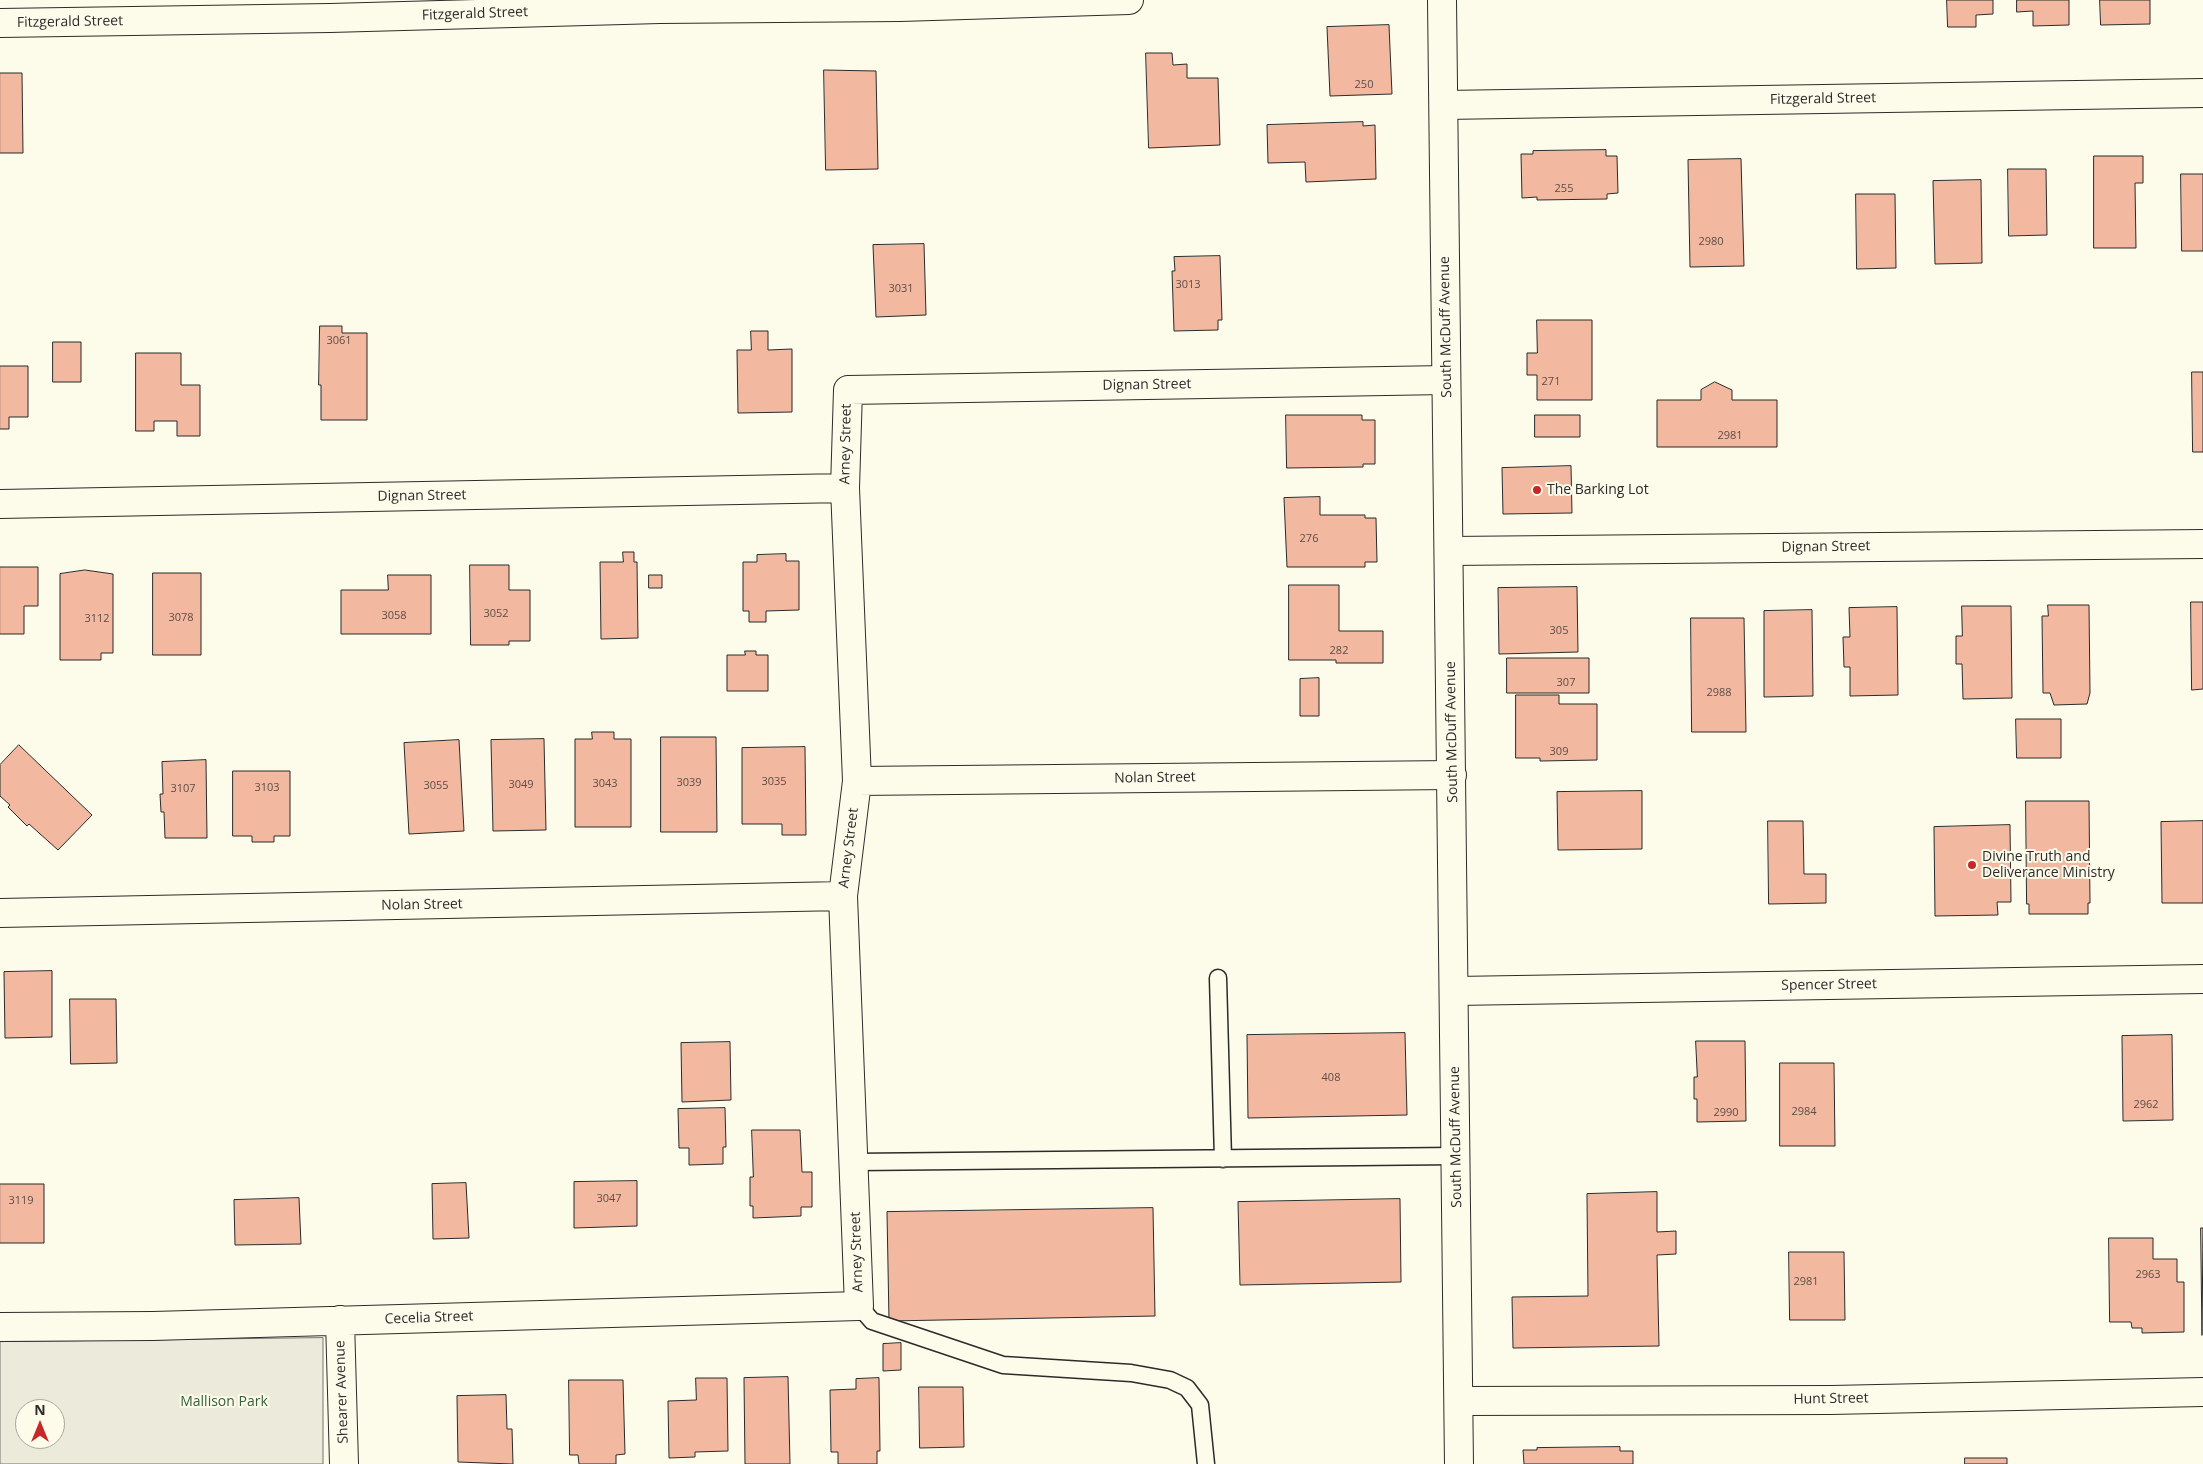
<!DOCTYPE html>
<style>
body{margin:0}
#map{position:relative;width:2203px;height:1464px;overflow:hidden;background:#fdfbea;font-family:"Open Sans",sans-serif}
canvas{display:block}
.north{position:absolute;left:15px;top:1399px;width:50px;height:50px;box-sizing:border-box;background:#fdfbea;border:1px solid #a9a89e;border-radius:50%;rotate:0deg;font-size:14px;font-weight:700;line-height:20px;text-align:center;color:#2b2b2b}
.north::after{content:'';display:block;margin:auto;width:18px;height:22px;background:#c62828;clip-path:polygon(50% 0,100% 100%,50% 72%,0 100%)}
</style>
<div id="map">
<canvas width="2203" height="1464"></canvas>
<div class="north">N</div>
</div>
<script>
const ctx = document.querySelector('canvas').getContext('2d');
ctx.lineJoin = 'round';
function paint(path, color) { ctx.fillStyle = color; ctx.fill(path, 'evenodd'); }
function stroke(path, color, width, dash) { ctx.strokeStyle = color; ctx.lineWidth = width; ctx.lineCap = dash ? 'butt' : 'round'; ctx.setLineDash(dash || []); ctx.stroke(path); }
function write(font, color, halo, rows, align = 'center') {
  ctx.font = font + ' "Open Sans",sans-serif'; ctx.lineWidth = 4; ctx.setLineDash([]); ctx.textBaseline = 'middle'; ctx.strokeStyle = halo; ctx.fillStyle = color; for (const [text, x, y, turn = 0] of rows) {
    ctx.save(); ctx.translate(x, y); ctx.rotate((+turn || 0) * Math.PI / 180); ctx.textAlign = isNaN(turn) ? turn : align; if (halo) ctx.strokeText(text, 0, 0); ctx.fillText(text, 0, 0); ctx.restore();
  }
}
const green = new Path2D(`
 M323,1338v126h-323v-122zM25,1409h30v30h-30z`);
const building = new Path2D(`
 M1947,0h46v14l-17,1v12h-28z
 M2017,0h52v25l-36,1v-15l-16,1z
 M2100,0h50v24l-49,1z
 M1389,25l3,69 -62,2 -3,-69z
 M1146,53h26l1,12 14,-1v14h31l2,67 -71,3z
 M824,70l52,1 2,98 -52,1z
 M0,73h22l1,80h-23z
 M1363,122v4l12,-1 1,54 -70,3 -1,-20 -37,1 -1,-38z
 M1606,150v6h11l1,37 -11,1v5l-70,1v-3l-15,1 -1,-44h12v-3z
 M2094,156h49v27h-8l1,65h-42z
 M1741,159l3,107 -54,1 -2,-107z
 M2008,169h38l1,66 -38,1z
 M2181,174h22v77h-21z
 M1981,180l1,83 -47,1 -2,-83z
 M1856,194h39l1,74 -39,1z
 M924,244l2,71 -50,2 -3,-72z
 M1220,256l2,64h-4v10l-44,1 -2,-60h3l-1,-14z
 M1537,320h55v80h-55v-25h-10v-22h10z
 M320,326h22v7h25v87h-46v-35h-2z
 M751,331h17v19l24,-1v63l-54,1 -1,-63h14z
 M53,342h28v40h-28z
 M136,353h45v32h19v51h-23v-15h-23v10h-18z
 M0,366h28v51h-19v12h-9z
 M2192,372h11v80h-10z
 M1715,382l17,8v10h45v47h-120v-47h44v-10z
 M1286,415h76v5h13v44h-12v3l-76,1z
 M1535,415h45v22h-45z
 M1571,466l1,47 -69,1 -1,-46z
 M1320,497v18h45v3h11l1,44h-12v5h-78l-3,-69z
 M623,552h11v10h3l1,76 -37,1 -1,-77h23z
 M786,554v7h13v49l-33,1v11h-17v-11h-6v-49h14v-7z
 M470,565h39v25h21v51h-21v4h-38z
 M0,567h38v39h-14v28h-24z
 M85,570l28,4v79h-12v7h-41v-86z
 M153,573h48v82h-48z
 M388,575h43v59h-90v-44h47z
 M649,575h13v13h-13z
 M1289,585h50v46h44v32h-47v-3h-47z
 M1577,587l1,65 -79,2 -1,-66z
 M2191,602h12v87l-11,1z
 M2048,605h41l1,88 -3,11 -33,1 -4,-12h-7l-1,-77h6z
 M1962,606h49l1,92 -49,1 -1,-35h-6v-28h6z
 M1897,607l1,88 -48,1v-29h-6l-1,-30h7l-1,-29z
 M1812,610l1,86 -49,1v-86z
 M1691,618h53l2,114h-54z
 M745,651h11v4h12v36h-41v-36h18z
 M1507,658h82v35h-82z
 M1319,678v38h-19v-37z
 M1516,695h43v9h38v56l-57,1v-3h-24z
 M2016,719h45v39h-44z
 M592,732h22v7h17v88h-56v-88h17z
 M661,737h55l1,95h-56z
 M544,739l2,91 -53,1 -2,-91z
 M459,740l5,91 -55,3 -5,-91z
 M19,745l73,70 -34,35 -29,-26 -2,2 -19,-19 2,-2 -10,-9v-31z
 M805,747l1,88h-24v-11h-40v-76z
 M206,760l1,78h-42l-1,-26h-3l-1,-18h3l-1,-32z
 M233,771h57v65h-16v6h-22v-6h-19z
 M1642,791v58l-84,1 -1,-58z
 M2026,801h63l1,102h-2v11h-59v-10h-2z
 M1768,821h35l1,53h22v29l-57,1z
 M2203,821v82h-41l-1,-81z
 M2010,825l1,77h-14l1,13 -63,1 -1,-89z
 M52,971v66l-47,1 -1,-66z
 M70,999h46l1,64 -46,1z
 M1405,1033l2,82 -159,3 -1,-83z
 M2172,1035l1,85 -50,1 -1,-85z
 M1696,1041h49l1,80 -49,1v-23h-3v-22h3z
 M730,1042l1,58 -49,2 -1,-59z
 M1780,1063h54l1,83h-55z
 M725,1108l1,39h-3v17l-34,1v-17h-10l-1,-39z
 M752,1130h48l2,42h10v35h-11v9l-48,2v-12h-3v-29h3z
 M637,1181v45l-63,2v-46z
 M466,1183l3,55 -36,1 -1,-55z
 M0,1184h44v59h-44z
 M1657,1192v40l19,-1v23l-19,1 2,91 -146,2 -1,-51 76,-1 -1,-102z
 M299,1198l2,46 -66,1 -1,-45z
 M1400,1199l1,83 -161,3 -2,-83z
 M1153,1208l2,108 -266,5 -2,-109z
 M2201,1228h2l-1,107z
 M2109,1238h44v21h24v23h7v50l-42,1v-5h-10l-1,-6h-21z
 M1789,1252h55l1,68h-55z
 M901,1343v27l-18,1v-27z
 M788,1377l2,87h-45l-1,-86z
 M696,1378h31l1,73 -33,1v5l-26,1 -1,-57 28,-1z
 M879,1378l1,73h-3v13h-39v-12h-7l-1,-62 26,-1v-10z
 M569,1380h54l2,74 -9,1v9h-37l-1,-9h-8z
 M919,1387h44l1,60 -44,1z
 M506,1395l1,34h5l1,35 -55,-2 -1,-66z
 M1620,1447v4h13v13h-109l-1,-14h14v-2z
 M1965,1458h42v6h-42z`);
const service = new Path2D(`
 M1218,978l5,181
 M855,1162l601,-6
 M859,1306l13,15 131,44 128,8 39,7 17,8 13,17 6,59`);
const minor = new Path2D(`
 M0,23l330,-5 330,-9 240,-2 229,-7
 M0,504l845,-16
 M1449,551l754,-7
 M857,781l595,-6
 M0,913l843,-17
 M1455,991l748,-12
 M340,1320l4,144
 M0,1327l153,-1 706,-20 -16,-410 14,-115 -12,-293 3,-98 598,-10
 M1460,1401l371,-1 372,-8`);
const tertiary = new Path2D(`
 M1444,105l759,-12`);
const secondary = new Path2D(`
 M1442,0l17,1464`);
const markers = [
 [1537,490,5,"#c62828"],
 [1972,865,5,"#c62828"]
];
const numberNames = [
 ["250",1364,85],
 ["255",1564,189],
 ["2980",1711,242],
 ["3013",1188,285],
 ["3031",901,289],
 ["3061",339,341],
 ["271",1551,382],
 ["2981",1730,436],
 ["276",1309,539],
 ["3052",496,614],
 ["3058",394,616],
 ["3078",181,618],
 ["3112",97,619],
 ["305",1559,631],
 ["282",1339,651],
 ["307",1566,683],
 ["2988",1719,693],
 ["309",1559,752],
 ["3035",774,782],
 ["3039",689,783],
 ["3043",605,784],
 ["3049",521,785],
 ["3055",436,786],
 ["3103",267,788],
 ["3107",183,789],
 ["408",1331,1078],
 ["2962",2146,1105],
 ["2984",1804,1112],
 ["2990",1726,1113],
 ["3047",609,1199],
 ["3119",21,1201],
 ["2963",2148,1275],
 ["2981",1806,1282]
];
const streetNames = [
 ["Fitzgerald Street",475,14,-2],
 ["Fitzgerald Street",70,22,-1],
 ["Fitzgerald Street",1823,99,-1],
 ["South McDuff Avenue",1446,327,-91],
 ["Dignan Street",1147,385,-1],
 ["Arney Street",846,444,-89],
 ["Dignan Street",422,496,-1],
 ["Dignan Street",1826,547,-1],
 ["South McDuff Avenue",1452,732,-91],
 ["Nolan Street",1155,778,-1],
 ["Arney Street",849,848,-83],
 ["Nolan Street",422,905,-1],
 ["Spencer Street",1829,985,-1],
 ["South McDuff Avenue",1456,1137,-91],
 ["Arney Street",857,1252,-92],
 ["Cecelia Street",429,1318,-2],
 ["Shearer Avenue",342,1392,-92],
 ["Hunt Street",1831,1399,-1]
];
const poiNames = [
 ["The Barking Lot",1547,490],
 ["Divine Truth and",1982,857],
 ["Deliverance Ministry",1982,873]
];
const parkNames = [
 ["Mallison Park",224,1402]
];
paint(green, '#ecebdb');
stroke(green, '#74746e', 1);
paint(building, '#f2b8a0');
stroke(building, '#2b2b2b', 1);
stroke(service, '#2b2b2b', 19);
stroke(minor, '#2b2b2b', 30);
stroke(tertiary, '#2b2b2b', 30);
stroke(secondary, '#2b2b2b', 30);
stroke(service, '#fdfbea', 16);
stroke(minor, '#fdfbea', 28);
stroke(tertiary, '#fdfbea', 28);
stroke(secondary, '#fdfbea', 28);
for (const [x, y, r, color] of markers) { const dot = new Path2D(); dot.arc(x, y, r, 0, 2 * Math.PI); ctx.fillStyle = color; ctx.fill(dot); stroke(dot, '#fdfbea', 2); }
write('11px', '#5d4e48', null, numberNames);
write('14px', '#2b2b2b', '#fdfbea', streetNames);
write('14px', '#2b2b2b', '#fdfbea', poiNames, 'left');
write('14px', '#34623c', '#fdfbea', parkNames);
</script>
